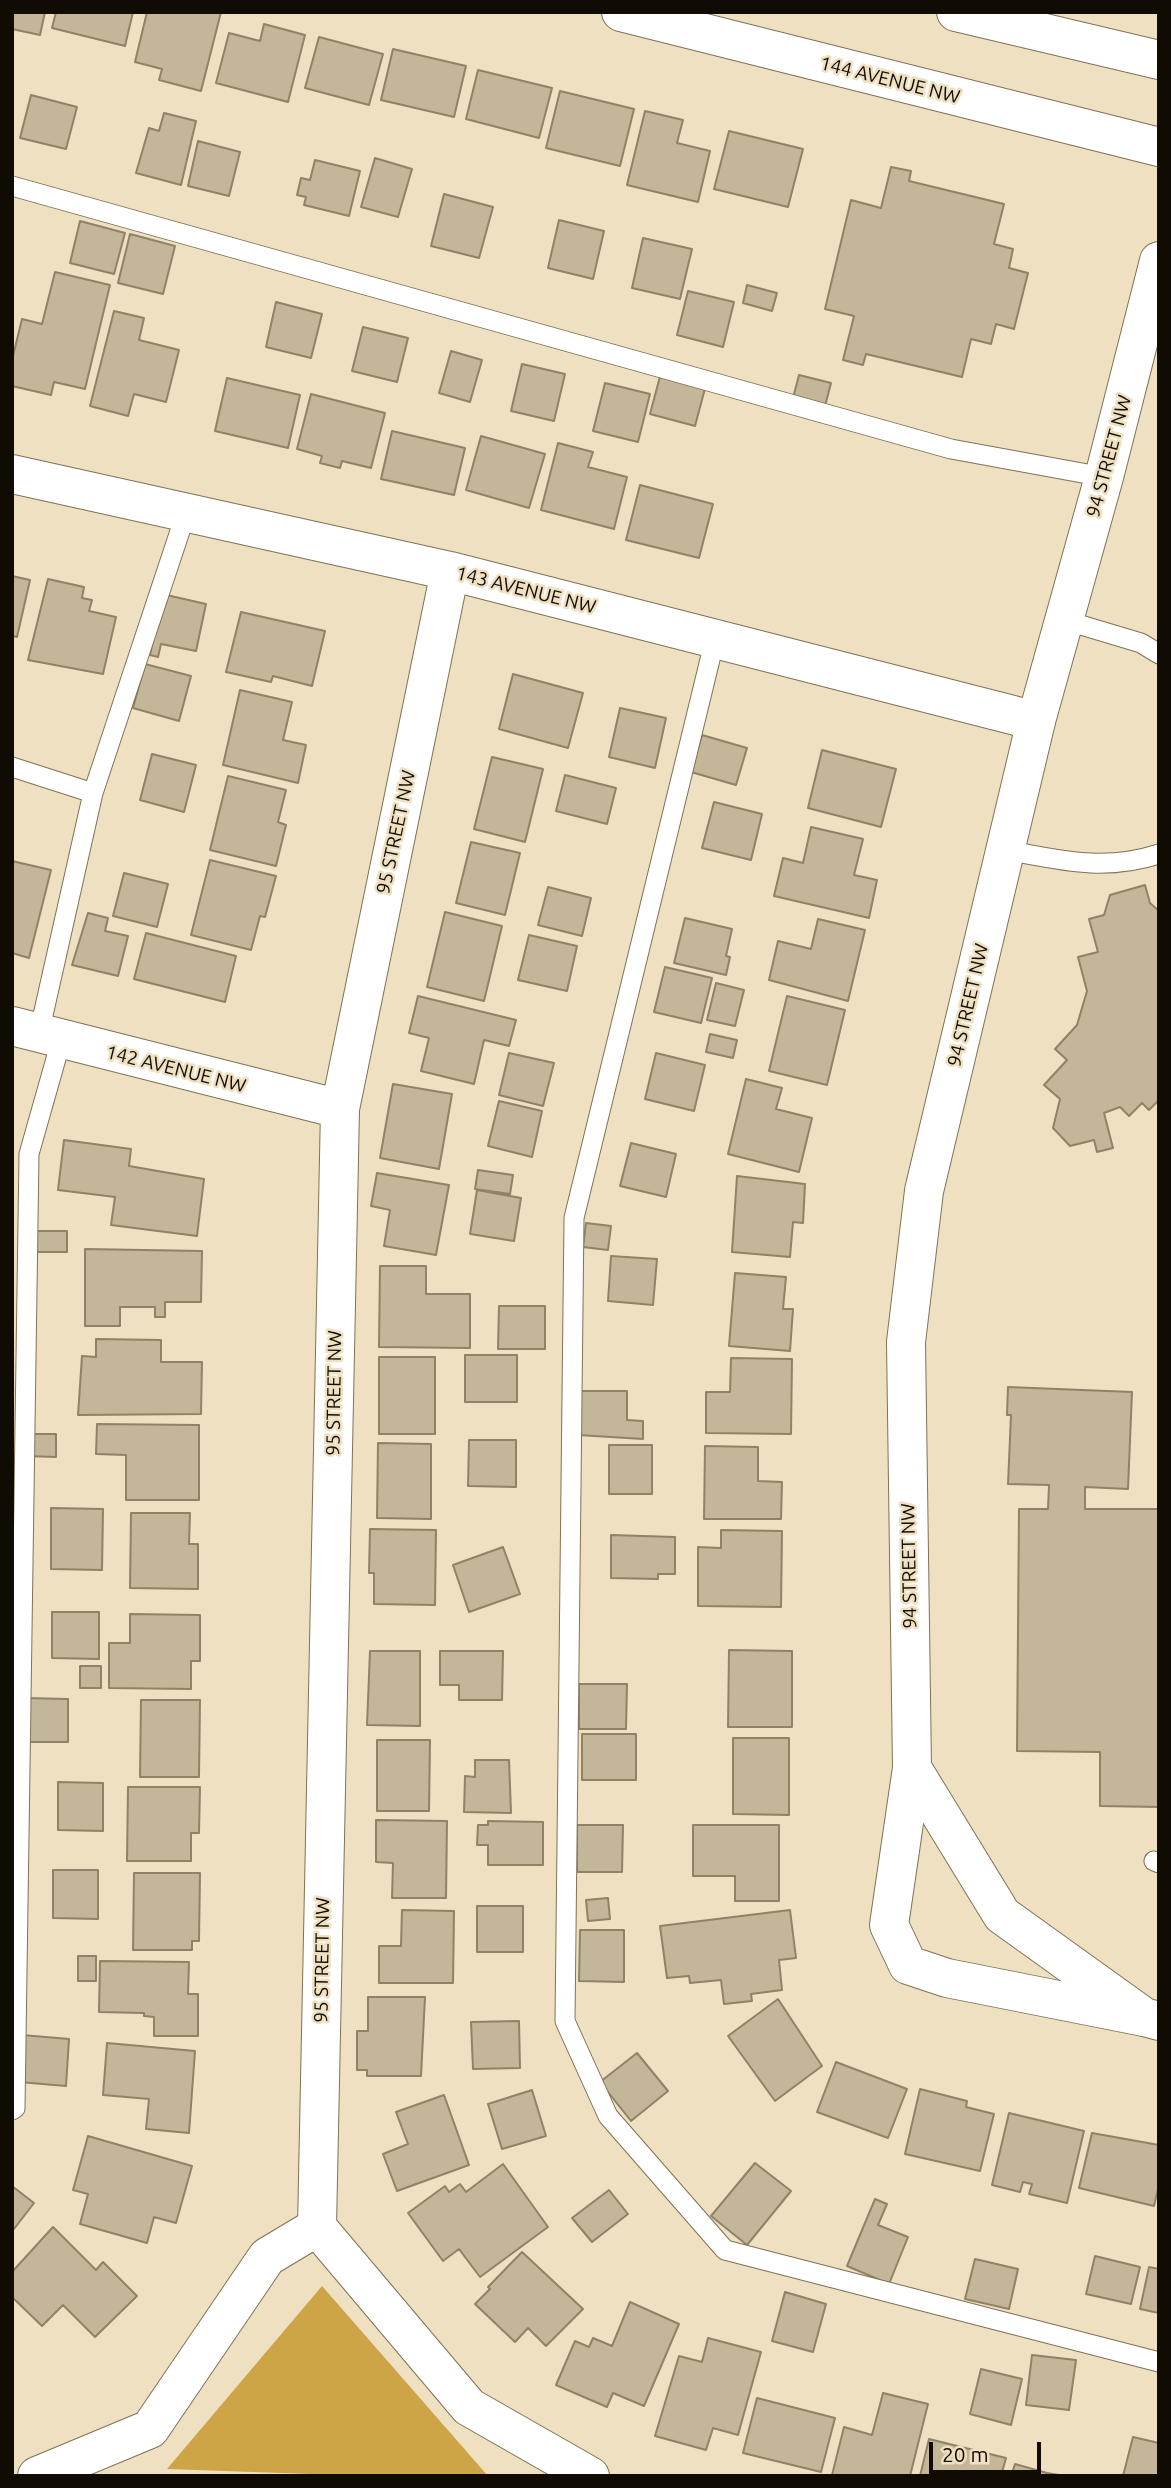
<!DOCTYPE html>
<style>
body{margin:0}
#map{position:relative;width:1171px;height:2488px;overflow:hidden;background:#efe0c1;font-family:Ubuntu,sans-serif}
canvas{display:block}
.frame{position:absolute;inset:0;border:14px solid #110c03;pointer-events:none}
.scale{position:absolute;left:929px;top:2442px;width:112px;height:32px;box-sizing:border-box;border:4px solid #110c03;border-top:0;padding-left:9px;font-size:21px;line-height:24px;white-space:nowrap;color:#110c03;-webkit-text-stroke:5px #efe0c1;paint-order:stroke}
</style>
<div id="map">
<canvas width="1171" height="2488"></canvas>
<div class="frame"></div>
<div class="scale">20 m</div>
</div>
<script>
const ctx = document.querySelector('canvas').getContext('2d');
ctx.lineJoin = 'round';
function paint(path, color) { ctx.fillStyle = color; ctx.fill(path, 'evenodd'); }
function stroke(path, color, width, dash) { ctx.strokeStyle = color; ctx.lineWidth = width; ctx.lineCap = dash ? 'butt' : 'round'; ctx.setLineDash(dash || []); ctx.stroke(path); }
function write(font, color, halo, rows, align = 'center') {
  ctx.font = font + ' Ubuntu,sans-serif'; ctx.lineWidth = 5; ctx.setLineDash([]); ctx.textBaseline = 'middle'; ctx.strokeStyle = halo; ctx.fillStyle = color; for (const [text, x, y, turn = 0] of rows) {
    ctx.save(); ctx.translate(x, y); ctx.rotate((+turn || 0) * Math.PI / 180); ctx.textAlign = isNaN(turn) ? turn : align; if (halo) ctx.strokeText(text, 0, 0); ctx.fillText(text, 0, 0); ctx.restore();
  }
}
const forest = new Path2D(`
 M322,2286l166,190h-120l-201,-7z`);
const building = new Path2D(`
 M12,12h33l-5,23 -28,-6z
 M56,12h77l-8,34 -73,-18z
 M147,12h74l-20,79 -42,-11 3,-11 -27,-7z
 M264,24l41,11 -17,67 -72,-19 13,-50 31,8z
 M319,37l64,17 -14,51 -64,-17z
 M393,49l73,17 -12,51 -73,-17z
 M478,70l74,18 -13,50 -73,-19z
 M560,91l74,18 -14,57 -74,-18z
 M31,95l46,12 -11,42 -46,-11z
 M645,111l38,9 -6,23 33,8 -12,51 -71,-17z
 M164,113l32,8 -15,64 -45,-12 13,-45 10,3z
 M729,131l74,18 -15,58 -74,-18z
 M198,141l42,11 -11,44 -41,-10z
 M375,158l37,11 -14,48 -37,-10z
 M315,160l45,11 -11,45 -45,-11 2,-8 -9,-2 4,-17 9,2z
 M891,167l20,4 -2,10 95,23 -10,40 19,5 -4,19 19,5 -14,56 -18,-5 -5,20 -20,-5 -9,38 -96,-23 -3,11 -20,-5 11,-44 -29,-7 26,-109 30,8z
 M444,194l49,13 -14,51 -48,-12z
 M559,220l45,11 -11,48 -45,-11z
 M80,221l45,12 -11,41 -44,-11z
 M130,234l45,12 -12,48 -45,-11z
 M643,238l49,11 -12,50 -48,-11z
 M55,272l55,13 -25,104 -31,-7 -3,13 -39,-9v-26l10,-41 20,5z
 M747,285l30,8 -5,18 -29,-8z
 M688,291l46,11 -11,45 -46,-12z
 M276,302l46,12 -11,44 -45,-11z
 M114,311l30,7 -5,22 40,10 -13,52 -32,-8 -6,22 -38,-10z
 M363,327l45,11 -11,44 -45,-11z
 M451,351l31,9 -12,42 -31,-9z
 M522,364l43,10 -11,47 -43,-10z
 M662,369l45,12 -12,45 -45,-12z
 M799,375l32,8 -6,23 -32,-8z
 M227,378l73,17 -12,53 -73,-17z
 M605,383l45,11 -12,48 -45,-11z
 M311,394l74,19 -14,55 -29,-7 -2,7 -20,-5 2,-7 -25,-7z
 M392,431l73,17 -11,47 -73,-16z
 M481,436l64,18 -16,54 -63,-18z
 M558,443l35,9 -5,15 39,10 -13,52 -73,-19z
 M640,485l73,19 -14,54 -73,-18z
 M12,576l18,4 -13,57 -5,-1z
 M48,579l36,8 -2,11 10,2 -3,11 27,6 -13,57 -75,-14z
 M162,594l44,10 -10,47 -35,-7 -3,13 -8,-2z
 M241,612l84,19 -13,55 -39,-10 -2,6 -45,-10z
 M145,664l46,12 -12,45 -46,-13z
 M513,674l70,19 -15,55 -69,-19z
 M240,690l52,12 -9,38 23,5 -8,38 -75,-18z
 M620,708l46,10 -11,50 -46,-11z
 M702,735l45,13 -11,37 -45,-13z
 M822,750l74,19 -15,58 -73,-19z
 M152,754l44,11 -12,47 -44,-12z
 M492,757l51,12 -18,73 -51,-13z
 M565,775l51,13 -9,36 -51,-13z
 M228,776l58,14 -8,32 8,3 -10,41 -66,-16z
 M714,802l48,12 -11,46 -49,-12z
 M811,827l52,12 -9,36 23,5 -8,38 -95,-22 9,-38 20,5z
 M471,842l49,11 -15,62 -49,-12z
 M210,860l66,16 -11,41 -5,-1 -9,34 -60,-15z
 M12,861l39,9 -22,88 -17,-5z
 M124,873l44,11 -11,43 -44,-11z
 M1145,885l5,18 9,8v189l-10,10 -7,-7 -13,13 -9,-9 -16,6 9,35 -16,4 -3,-12 -24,6 -17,-18 7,-29 -16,-14 23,-25 -12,-11 22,-24 10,-34 -9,-34 20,-5 -9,-33 15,-4 6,-20z
 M548,887l43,11 -9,38 -44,-11z
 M445,912l57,14 -18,75 -57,-14z
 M88,913l20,5 -3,13 23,5 -10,40 -46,-11z
 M685,918l47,11 -6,27 4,1 -4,18 -52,-12z
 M818,919l47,11 -17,71 -79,-21 9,-39 33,8z
 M146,933l90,23 -11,46 -91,-23z
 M529,935l48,11 -10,45 -49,-11z
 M665,967l47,11 -11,45 -47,-11z
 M716,983l28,7 -9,36 -28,-6z
 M418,996l98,24 -7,26 -25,-6 -10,44 -53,-13 8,-33 -20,-5z
 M787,996l58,14 -18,75 -58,-14z
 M710,1034l27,6 -4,18 -27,-6z
 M509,1053l45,10 -11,43 -44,-11z
 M656,1053l49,12 -11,46 -49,-12z
 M746,1079l36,9 -6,21 36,9 -13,54 -71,-18z
 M393,1084l59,10 -13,75 -59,-11z
 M499,1101l43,10 -10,46 -44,-11z
 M64,1140l67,9 -2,17 75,13 -7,57 -86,-11 4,-28 -57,-7z
 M631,1143l45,11 -10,43 -46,-11z
 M478,1170l35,5 -3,19 -35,-5z
 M377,1173l72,12 -13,70 -52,-9 6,-36 -19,-4z
 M737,1176l68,8 -2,39 -10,-1 -3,35 -58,-5z
 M477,1190l44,8 -7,43 -44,-7z
 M586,1223l25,3 -3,24 -25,-3z
 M29,1231h38v21h-39z
 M85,1249l117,2 -1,51h-36v15h-10v-10h-35v19h-35z
 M611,1256l46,3 -4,46 -45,-4z
 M380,1266h46v28h44v54l-91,-1z
 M735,1273l51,4 -3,32h10l-3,42 -61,-5z
 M499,1306h46v43h-47z
 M96,1339l65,1v22h41l-1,52 -123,1 4,-59 14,1z
 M465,1355h52v47h-52z
 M379,1357h56v77h-56z
 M731,1358l61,1 -1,75 -85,-1v-41h24z
 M1008,1387l124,5 -4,97 -43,-2v22h74v298l-59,-1v-54l-83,-1 2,-242h29l1,-24 -41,-1 3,-69h-4z
 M578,1391h49v29l16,1v18l-65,-4z
 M97,1424l102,1v75h-73v-45l-30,-1z
 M26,1434h30v23l-30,-1z
 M469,1440h47v47l-48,-1z
 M378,1443l53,1v75l-54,-1z
 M609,1445h43v49h-43z
 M705,1446l53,1v34l24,1 -1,37h-77z
 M51,1508l52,1 -1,61 -51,-1z
 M131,1513h59l-1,31h9v45l-68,-1z
 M370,1529l66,1 -1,75 -61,-1v-31h-5z
 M721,1530l61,1 -1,76 -83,-1v-59l23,1z
 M611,1535l64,2v37h-17v5l-47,-1z
 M503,1547l17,47 -51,18 -16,-47z
 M52,1612h47v47l-47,-1z
 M130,1614l70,1v46h-9v28l-82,-1v-45h21z
 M729,1650l63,1v76h-64z
 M370,1651h50v75l-53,-1z
 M440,1651h63l-1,49h-43v-15h-19z
 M80,1666h21v22h-21z
 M579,1684h48l-1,45h-47z
 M25,1698l43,1v43h-43z
 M141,1700h59l-1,77h-59z
 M582,1734h54v46h-54z
 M733,1738h56v77l-56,-1z
 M377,1740h53l-1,71h-52z
 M475,1760h34l2,53 -47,-1 1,-36 10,1z
 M58,1782l45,1v48l-45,-1z
 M128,1787h72l-1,46h-8v28h-64z
 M376,1820l71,1 -1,77h-54l1,-35 -17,-1z
 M488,1821l55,1v43h-55v-20h-11l1,-20h10z
 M577,1825h46l-1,47h-45z
 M693,1825h86v76h-44v-25h-42z
 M53,1870h45v49l-45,-1z
 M134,1873h66l-1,68h-7v9h-59z
 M608,1898l2,21 -22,2 -2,-21z
 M477,1906h46v46h-46z
 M402,1910l52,1 -1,72h-74v-37h22z
 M790,1910l6,48 -17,2 3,30 -31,4 1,7 -28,3 -3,-24 -31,3 -1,-7 -22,2 -7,-52z
 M580,1930h44v52l-45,-1z
 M78,1956h18v25h-18z
 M100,1961l89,1 -1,32h10v42h-44v-19l-10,-1v-3l-45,-1z
 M368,1997h57l-4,79h-54v-6h-10v-39h11z
 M778,1999l44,67 -47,35 -47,-65z
 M519,2021l1,47 -47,1 -2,-47z
 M22,2035l47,4 -3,47 -47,-4z
 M107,2043l88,8 -6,82 -43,-4 3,-30 -46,-4z
 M637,2053l31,38 -37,30 -31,-39z
 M836,2062l71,27 -19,49 -71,-26z
 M920,2089l47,12 -1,6 28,7 -14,57 -75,-17z
 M532,2090l14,46 -44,13 -14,-45z
 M444,2095l25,70 -72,26 -14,-37 25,-10 -12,-32z
 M1009,2113l75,18 -17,72 -38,-9 3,-10 -9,-2 -3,10 -28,-7z
 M1092,2133l67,12v40l-5,21 -75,-18z
 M88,2136l104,30 -16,57 -22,-6 -7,26 -67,-19 8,-30 -15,-4z
 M755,2163l36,28 -44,54 -36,-29z
 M503,2164l45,63 -68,50 -21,-28 -16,12 -35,-48 37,-27 4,6 11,-8 6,8z
 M12,2186l22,17 -20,26 -2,-1z
 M609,2190l19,24 -36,28 -20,-24z
 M875,2199l12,5 -9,21 30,12 -19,47 -42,-18z
 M53,2227l43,43 7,-8 34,34 -42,41 -32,-32 -21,21 -30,-29v-25z
 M522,2252l61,57 -37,37 -18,-18 -13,14 -40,-38 15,-15 -2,-2z
 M1095,2256l45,11 -9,37 -45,-10z
 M975,2259l43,10 -9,40 -44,-10z
 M1149,2267l10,2v44l-19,-4z
 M785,2292l41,12 -13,48 -41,-11z
 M630,2302l49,22 -35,82 -31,-13 -6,14 -51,-22 19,-44 14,6 4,-9 19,8z
 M708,2338l53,14 -23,83 -25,-7 -7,22 -51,-14 24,-80 23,6z
 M1032,2355l44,5 -7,50 -43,-5z
 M981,2369l41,10 -11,46 -41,-11z
 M883,2393l45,11 -18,72 -78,-1 12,-48 28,8z
 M757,2398l78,20 -14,54 -78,-19z
 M1133,2437l26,6v33h-36z
 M929,2439l77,19 -5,18h-81z
 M1015,2464l32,9 18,3h-54z`);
const service = new Path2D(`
 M12,186l939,263 153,28
 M1064,620l77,23 18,11
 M715,639l-141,579 -9,803 43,95 117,134 434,112
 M12,767l81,26
 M1005,850c56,10 98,22 154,4
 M39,1033l54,-240 93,-280
 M1154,1861l5,2
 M12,2110l3,-2 14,-954 32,-113`);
const minor = new Path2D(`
 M12,474l438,97 586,150
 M450,571l-110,538 -23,1118 152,180 121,69
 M12,1026l328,83
 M912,1768l-23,157 19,40 39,13 197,39
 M37,2476l113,-47 117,-172 50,-30`);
const tertiary = new Path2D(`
 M621,12l538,135
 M956,12l203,48
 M1159,261l-55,216 -68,244 -112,470 -18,151 6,426 90,147 142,102 15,4`);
const streetNames = [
 ["144 AVENUE NW",890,80,14],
 ["94 STREET NW",1109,456,-75],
 ["143 AVENUE NW",526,590,14],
 ["95 STREET NW",396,832,-78],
 ["94 STREET NW",968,1005,-77],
 ["142 AVENUE NW",176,1069,14],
 ["95 STREET NW",334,1393,-89],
 ["94 STREET NW",909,1566,-91],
 ["95 STREET NW",322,1960,-89]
];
paint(forest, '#cda446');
paint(building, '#c4b698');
stroke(building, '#908266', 2);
stroke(service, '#7f7256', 21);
stroke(minor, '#7f7256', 40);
stroke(tertiary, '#7f7256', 40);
stroke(service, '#fff', 19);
stroke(minor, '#fff', 38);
stroke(tertiary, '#fff', 38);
write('19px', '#110c03', '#efe0c1', streetNames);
</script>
